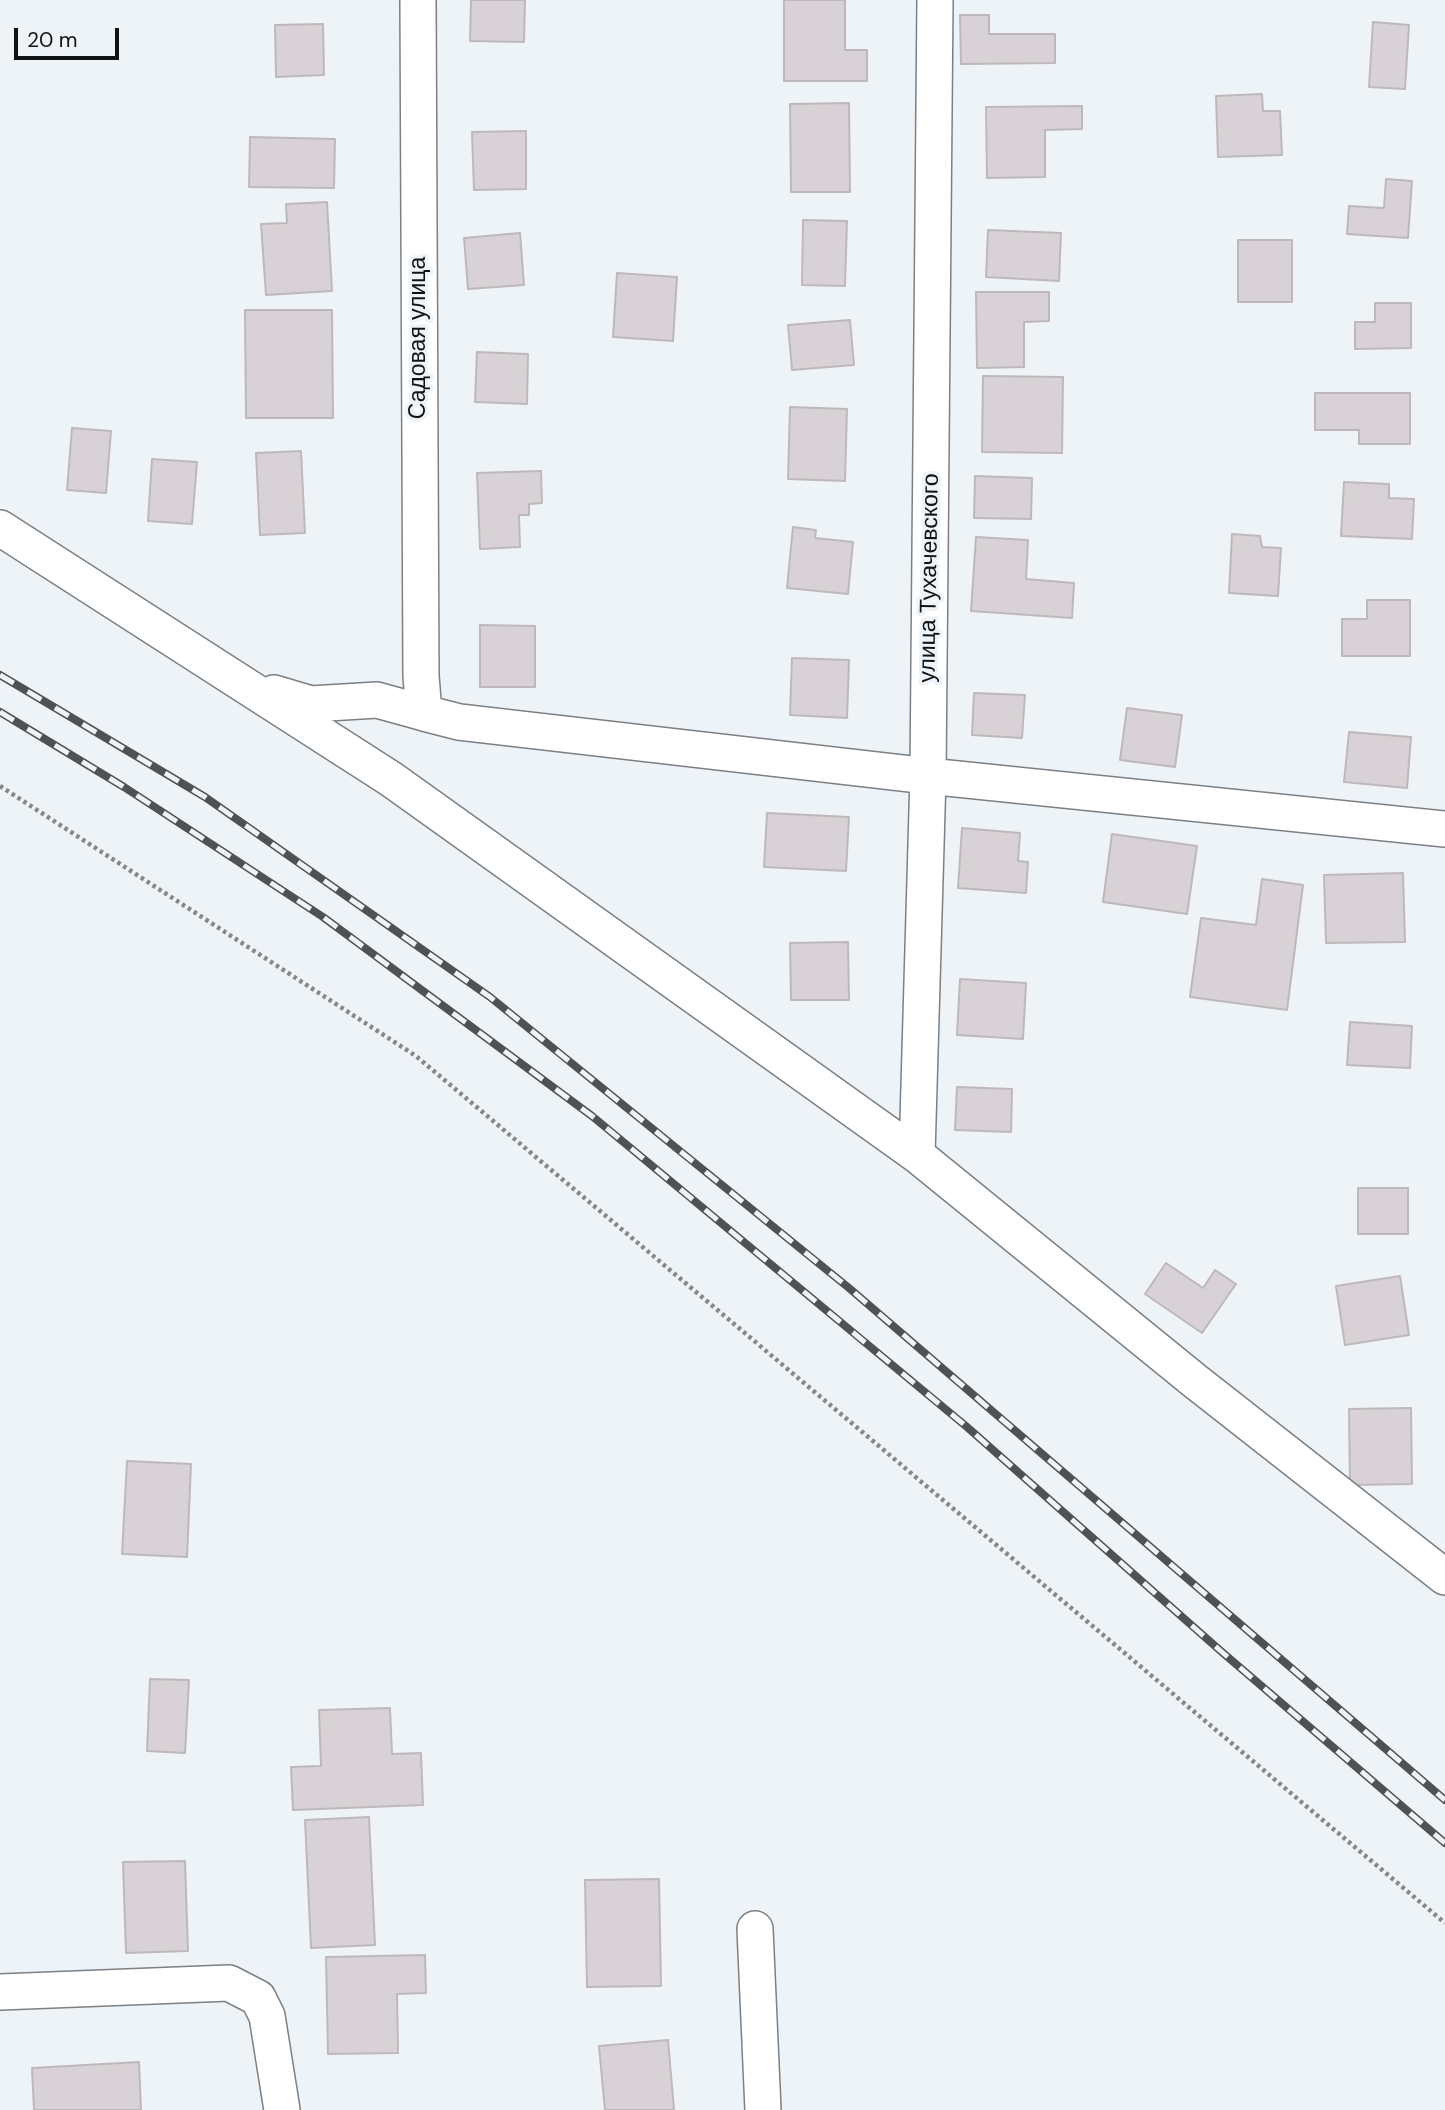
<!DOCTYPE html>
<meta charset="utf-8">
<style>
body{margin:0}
#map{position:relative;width:1445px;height:2110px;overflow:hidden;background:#eef3f7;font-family:"DM Sans",sans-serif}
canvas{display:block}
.scale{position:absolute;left:14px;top:28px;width:105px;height:32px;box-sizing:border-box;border:4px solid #111214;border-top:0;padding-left:9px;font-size:21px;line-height:24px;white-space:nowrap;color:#111214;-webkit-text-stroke:5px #eef3f7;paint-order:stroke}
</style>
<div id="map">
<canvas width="1445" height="2110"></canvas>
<div class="scale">20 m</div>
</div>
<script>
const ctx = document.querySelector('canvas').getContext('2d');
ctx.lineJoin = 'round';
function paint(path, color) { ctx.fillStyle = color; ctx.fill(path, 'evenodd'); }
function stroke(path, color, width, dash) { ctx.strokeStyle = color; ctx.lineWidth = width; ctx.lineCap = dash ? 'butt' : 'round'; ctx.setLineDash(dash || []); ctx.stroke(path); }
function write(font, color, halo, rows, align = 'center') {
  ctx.font = font + ' "DM Sans",sans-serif'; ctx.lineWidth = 7; ctx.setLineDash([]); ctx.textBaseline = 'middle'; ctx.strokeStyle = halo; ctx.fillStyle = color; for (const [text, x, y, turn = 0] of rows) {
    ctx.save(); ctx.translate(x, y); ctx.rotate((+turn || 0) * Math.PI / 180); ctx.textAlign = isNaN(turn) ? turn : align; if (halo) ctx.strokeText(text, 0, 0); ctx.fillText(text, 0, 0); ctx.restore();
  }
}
const building = new Path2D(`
 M471,0h54l-1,42 -54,-1z
 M784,0h61v50h22v31h-83z
 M960,15h29v19h66v29l-94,1z
 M1373,22l36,3 -4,64 -36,-2z
 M323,24l1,51 -48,2 -1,-52z
 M1262,94l1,17h17l2,44 -64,2 -2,-61z
 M849,103l1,89h-59l-1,-88z
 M1082,106v23l-37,1v47l-58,1 -1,-71z
 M526,131v58l-52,1 -2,-58z
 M250,137l85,2 -1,49 -85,-1z
 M1386,179l26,2 -4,57 -61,-4 2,-28 35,2z
 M327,202l5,89 -66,4 -5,-71 26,-1 -1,-19z
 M803,220l44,1 -2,65 -43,-1z
 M988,230l73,3 -2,48 -73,-4z
 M520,233l4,52 -56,4 -4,-51z
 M1238,240h54v62h-54z
 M617,273l60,4 -4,64 -60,-4z
 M976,292h73v29l-25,1v45l-47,1z
 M1375,303h36v45l-56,1v-27h20z
 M245,310h87l1,108h-87z
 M850,320l4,45 -62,5 -4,-45z
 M477,352l51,2 -1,50 -52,-2z
 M983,376l80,1 -1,76 -80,-1z
 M1315,393h95v51h-51v-14h-44z
 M790,407l57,2 -2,72 -57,-2z
 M72,428l39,3 -5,62 -39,-3z
 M301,451l4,82 -45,2 -4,-82z
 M152,459l45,3 -5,62 -44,-3z
 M541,471l1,32 -13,1v11h-10l1,32 -40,2 -3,-76z
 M975,476l57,2 -1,41 -57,-1z
 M1344,482l45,2v14l25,1 -2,40 -71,-3z
 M793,527l23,3 -1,8 38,4 -5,52 -61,-6z
 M1232,534l28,2 2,11 19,1 -3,48 -49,-3z
 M976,537l52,3 -2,39 48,4 -2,35 -101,-7z
 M1367,600h43v56h-68v-37h25z
 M480,625l55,1v61h-55z
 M792,658l57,2 -2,58 -57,-3z
 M974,693l51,2 -3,43 -50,-3z
 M1127,708l55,7 -7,52 -55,-7z
 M1349,732l62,5 -4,51 -63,-6z
 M767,813l82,4 -3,54 -82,-4z
 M962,828l58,5 -2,28 10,1 -2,31 -68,-5z
 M1112,834l85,12 -10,68 -84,-12z
 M1403,873l2,69 -79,1 -2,-68z
 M1262,879l41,6 -16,125 -97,-13 11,-79 55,7z
 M848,942l1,58h-58l-1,-57z
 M960,979l66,4 -3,56 -66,-4z
 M1350,1022l62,4 -2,42 -63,-3z
 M957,1087l55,2 -1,43 -56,-2z
 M1358,1188h50v46h-50z
 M1166,1263l37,25 12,-18 21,14 -34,49 -57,-39z
 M1400,1276l9,59 -64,10 -9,-59z
 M1411,1408l1,76 -62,1 -1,-76z
 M127,1461l64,3 -4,93 -65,-3z
 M150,1679l39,1 -4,73 -38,-2z
 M390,1708l2,46 29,-1 2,52 -130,5 -2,-43 30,-1 -2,-56z
 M369,1817l6,128 -64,3 -6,-128z
 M185,1861l3,90 -62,2 -3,-91z
 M659,1879l2,107 -74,1 -2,-107z
 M425,1955l1,38 -29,1 1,59 -70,1 -2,-97z
 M668,2040l6,70h-69l-6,-64z
 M139,2062l2,48h-107l-2,-42z`);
const path = new Path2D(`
 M0,786l416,270 1029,867`);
const minor = new Path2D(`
 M418,0l3,676 3,37 35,9 469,54 517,53
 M0,528l391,251 526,376 278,226 250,196
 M274,693l37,11 66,-4 47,13
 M917,1155l11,-379 7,-776
 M755,1929l8,181
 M0,1992l229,-9 29,15 9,18 15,94`);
const rail = new Path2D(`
 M0,675l205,122 285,200 359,291 596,512
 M0,712l124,75 199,130 269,199 375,311 256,226 222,190`);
const streetNames = [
 ["Садовая улица",419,338,-90],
 ["улица Тухачевского",930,578,-89]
];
paint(building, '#d8d2d6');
stroke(building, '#beb8bc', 2);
stroke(minor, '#7c8084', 38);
stroke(path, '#84888b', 4.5, [3.5, 3.5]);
stroke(minor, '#fff', 35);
stroke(rail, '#4f5153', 8);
stroke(rail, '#eef3f7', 5, [16]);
write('23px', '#111214', '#eef3f7', streetNames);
</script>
